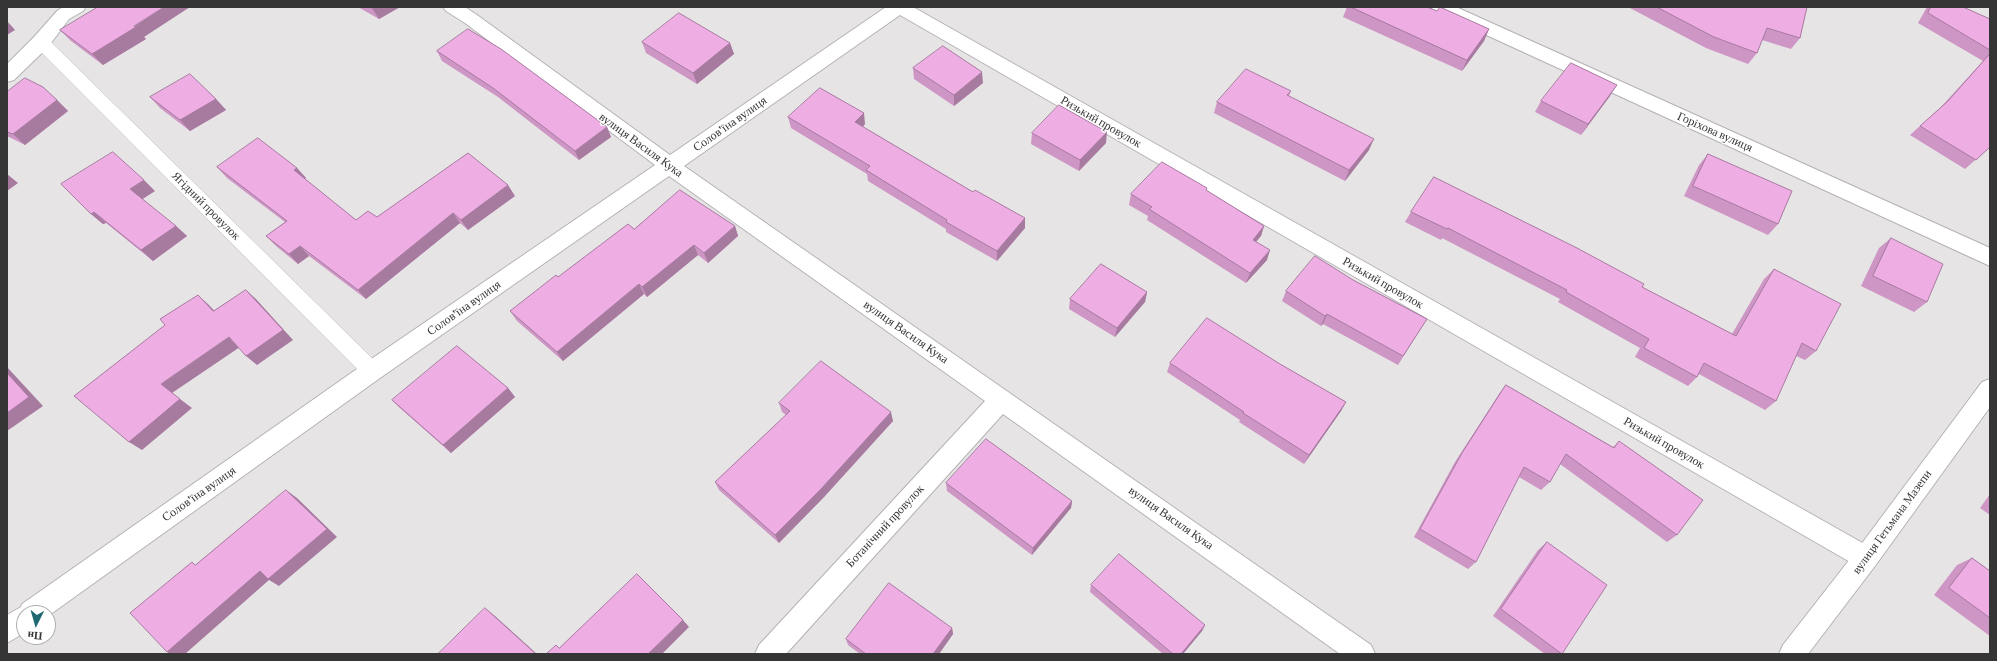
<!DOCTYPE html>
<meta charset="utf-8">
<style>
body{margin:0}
#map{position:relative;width:1997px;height:661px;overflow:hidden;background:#e7e4e6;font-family:"Crimson Pro",serif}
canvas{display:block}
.frame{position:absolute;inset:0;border:8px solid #363536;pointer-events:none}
.north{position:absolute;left:16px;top:605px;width:40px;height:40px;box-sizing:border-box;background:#fff;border:1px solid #afaeaf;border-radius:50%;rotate:185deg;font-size:11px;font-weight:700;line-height:16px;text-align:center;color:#363536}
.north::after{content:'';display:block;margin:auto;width:14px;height:18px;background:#1f6973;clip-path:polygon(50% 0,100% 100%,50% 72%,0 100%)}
</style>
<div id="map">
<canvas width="1997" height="661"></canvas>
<div class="frame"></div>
<div class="north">Пн</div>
</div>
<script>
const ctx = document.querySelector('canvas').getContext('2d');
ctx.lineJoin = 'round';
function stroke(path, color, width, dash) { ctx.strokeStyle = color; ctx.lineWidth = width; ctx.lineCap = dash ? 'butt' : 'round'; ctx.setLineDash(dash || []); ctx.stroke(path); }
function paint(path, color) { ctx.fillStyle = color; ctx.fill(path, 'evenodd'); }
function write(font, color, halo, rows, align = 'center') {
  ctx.font = font + ' "Crimson Pro",serif'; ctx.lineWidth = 3; ctx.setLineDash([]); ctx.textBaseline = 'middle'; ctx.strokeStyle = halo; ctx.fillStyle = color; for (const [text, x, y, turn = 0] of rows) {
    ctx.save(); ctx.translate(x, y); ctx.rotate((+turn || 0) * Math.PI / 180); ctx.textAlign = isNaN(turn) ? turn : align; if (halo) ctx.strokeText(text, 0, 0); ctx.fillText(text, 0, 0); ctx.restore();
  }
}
const service = new Path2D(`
 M41,36l6,2 332,327 3,6 -3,6 -7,2 -7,-2 -330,-331 -2,-4 2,-4z`);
const minor = new Path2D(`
 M63,7h23l-3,4 -14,8 -21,28 -34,33 -7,2v-18l27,-27 23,-26z
 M443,7h22l12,8 193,140 216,-148h27l962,543 3,8 -3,8 -9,4 -9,-4 -957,-551 -216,151 687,479 4,9h-35l-337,-240 -217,240h-31l4,-9 226,-244 -316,-225 -289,202 -332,238v-3h-24v20l-17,10v-28l14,-8 1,-3 342,-240 291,-199 -190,-142 -19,-12z
 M1431,7h25l534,241v18l-556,-255z`);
const tertiary = new Path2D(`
 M1990,379v28l-115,159 -67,88h-29l4,-9 74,-95 125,-168z`);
const wall = new Path2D(`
 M358,7h42l-21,12z
 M1347,7h80l10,4 52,18 -5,12 -22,30 -119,-54z
 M1628,7h178l-6,31 -9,11 -29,-9 -5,13 -9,11 -42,-16z
 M1927,7h36l27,12v128l-25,22 -55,-34 31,-28 42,-46 -65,-38z
 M60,30l84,7 2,2 -43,26 -32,-24z
 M642,42l88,1 4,11 -37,30 -51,-31z
 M437,51l170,76 4,10 -32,23 -81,-63 -56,-36z
 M913,68l70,15 -29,23 -40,-27z
 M1291,91l-2,5 80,54 -24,31 -131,-68 3,-11z
 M7,92l50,8 11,11 -43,34 -18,-9z
 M1610,96l-29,39 -46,-23 6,-11z
 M150,97l66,2 10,11 -36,21 -30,-23z
 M788,117l77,7 -2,3 110,65 52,26v10l-28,33 -51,-29v-3l-78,-48 -1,-7 -76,-46z
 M1032,133l74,10 -27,28 -48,-27z
 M1708,154l70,70 -10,11 -84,-39 15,-31z
 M217,167l80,1 9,10 -1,1 51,41 159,-24 -47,34 -8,-7 -94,76 -57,-43 -11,8 -22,-18 -10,-10 19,-14 -58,-44z
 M155,191l-13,8 34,27 11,10 -34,25 -47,-38 -3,1 -12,-10z
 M1207,191l57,35 -3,10 -5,6 11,18 -21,23 -99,-63 1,-4 -19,-11 2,-11z
 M1411,212l231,75 90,47 32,-55 10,-10 42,82 -11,9 -9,-4 -20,45 -11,9 -66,-36 -2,3 -9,9 -53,-29 5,-9 -82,-46 2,-3 -118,-61 -1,2 -36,-18z
 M735,226l3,10 -30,27 -10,-8 -51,42 -3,-3 -81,67 -46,-40 -7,-10 124,-82z
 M1891,238l36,64 -13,10 -53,-26 18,-38z
 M1353,280l74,39 -29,46 -75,-41 -2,2 -39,-25 4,-10z
 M1147,292l-2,10 -30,35 -46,-28 1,-10z
 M1170,363l110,1 66,38 -5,9 -37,53 -65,-42 1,-2 -73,-48z
 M1506,385l107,62 6,-6 58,94 -10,7 -107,-78 -10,18 -9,8 -22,-13 -43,85 -8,7 -54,-32 41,-75 44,-68z
 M508,388l7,9 -64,56 -50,-44 -9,-9z
 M779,403l114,18 -69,76 -45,46 -60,-53 -4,-8 71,-67 -4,-3z
 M946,483l126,18 -1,7 -39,47 -85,-64z
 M1990,494v21l-10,-7z
 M1547,542l15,112h-17l-52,-38 45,-66z
 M1972,558l18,13v65l-56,-41 23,-30z
 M1091,585l114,40 -3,6 -19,23h-20l-73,-62z
 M952,628l1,6 -14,20h-79l-12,-9 -2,-6z`);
const shadedWall = new Path2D(`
 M164,7h26l-46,30 2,2 -43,26 -11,-11z
 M373,7h27l-21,12 -7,-11z
 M7,21l8,9 -8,5z
 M1489,29l-5,12 -22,30 5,-11z
 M730,43l4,11 -37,30 -4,-11z
 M982,72l1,11 -29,23v-11z
 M1617,85l-7,11 -29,39 7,-11z
 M216,99l10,11 -36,21 -10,-11z
 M57,100l11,11 -43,34 -12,-11z
 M864,113l1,11 -9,9 -1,-11z
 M607,127l4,10 -32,23 -4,-9z
 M1107,132l-1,11 -27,28 1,-11z
 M1374,139l-5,11 -24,31 4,-11z
 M297,168l9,10 -3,2 -9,-10z
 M7,174l11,9 -11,8z
 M144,180l11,11 -14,9 -11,-11z
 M508,185l7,11 -47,34 -7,-10z
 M94,212l12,11 -3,1 -12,-10z
 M453,213l7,10 -94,76 -8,-9z
 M1025,218v10l-28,33v-10z
 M176,226l11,10 -34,25 -12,-11z
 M735,226l3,10 -30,27 -4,-10z
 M1264,226l-3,10 -12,14 4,-10z
 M694,245l4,10 -51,42 -5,-10z
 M300,246l9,10 -11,8 -9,-10z
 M1270,250l-3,10 -21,23 4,-10z
 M639,284l5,10 -81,67 -6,-9z
 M246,290l10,9 37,41 -36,25 -11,-9z
 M1147,292l-2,10 -30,35 2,-9z
 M198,295l10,9 16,17 -11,-10z
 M1327,314l-4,10 -2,2 4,-10z
 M229,337l11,10 -68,46 20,15 -50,42 -13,-8 32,-58z
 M7,367l36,39 -36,25z
 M508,388l7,9 -64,56 -8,-8z
 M1346,402l-5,9 -37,53 5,-9z
 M891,412l2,9 -69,76 -45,46 -4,-8z
 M286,490l11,8 40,39 -58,49 -10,-6 -84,74h-15l-3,-2z
 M1072,501l-1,7 -39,47 1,-7z
 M485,608l10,8 42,38h-1z
 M683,620l6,7 -27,27h-14z
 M1205,625l-3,6 -19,23h-2z
 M952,628l1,6 -14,20h-6z`);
const building = new Path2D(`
 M98,7h66l-30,19 2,1 -44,27 -32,-24z
 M1351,7h76l10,4 3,-4 49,22 -22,31z
 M1657,7h150l-7,31 -33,-10 -10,25 -43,-16z
 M1931,7h32l27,12v31l-62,-37z
 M679,13l51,30 -37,30 -51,-31z
 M468,29l33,20 106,78 -32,24 -82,-63 -56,-37z
 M943,46l39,26 -28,23 -41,-27z
 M1990,54v93l-14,13 -56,-34 27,-24z
 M1571,63l46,22 -29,39 -47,-23z
 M1246,69l45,22 -4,4 87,44 -25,31 -132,-68z
 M190,74l26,25 -36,21 -30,-23z
 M25,78l18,9 14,13 -44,34 -6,-2v-40z
 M820,88l44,25 -9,9 118,70 2,-2 50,28 -28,33 -51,-29 1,-2 -81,-50 4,-4 -82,-49z
 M1059,105l48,27 -27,28 -48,-27z
 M258,138l39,30 -3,2 62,50 12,-9 9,6 91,-64 40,32 -47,35 -8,-7 -95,77 -58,-44 -11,8 -23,-18 21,-15 -70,-54z
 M113,152l31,28 -14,9 46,37 -35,24 -47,-38 -3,2 -30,-30z
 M1708,154l84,37 -14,33 -85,-38z
 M1162,162l45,26 -1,2 58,36 -11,14 17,10 -20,23 -101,-64 3,-2 -21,-13z
 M1434,177l143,71 67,36 -2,3 94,49 38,-67 67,35 -25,47 -14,-8 -26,58 -72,-38 -7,14 -53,-29 5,-9 -83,-47 1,-2 -119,-62 -1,1 -36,-17z
 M680,190l55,36 -31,27 -10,-8 -52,42 -3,-3 -82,68 -47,-41 46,-36 2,2 70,-53 6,5z
 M1891,238l52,26 -16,38 -54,-26z
 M1315,256l38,24 74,39 -24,37 -76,-42 -2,2 -39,-25z
 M1101,264l46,28 -30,36 -47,-29z
 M246,290l37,40 -37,26 -17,-19 -68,47 19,15 -51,43 -55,-46 91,-71 -5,-6 38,-24 15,16z
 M1207,318l73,46 66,38 -37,53 -66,-42 1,-1 -74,-49z
 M457,346l51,42 -65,57 -51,-45z
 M821,361l70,51 -70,77 -46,46 -60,-53 75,-71 -11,-8z
 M7,373l22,24 -22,16z
 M1506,385l108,63 5,-7 84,59 -26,35 -111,-81 -16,28 -26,-15 -48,95 -56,-33 42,-76z
 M986,439l86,62 -39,47 -87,-65z
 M286,490l41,39 -59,50 -8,-8 -93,81 -37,-39 62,-51 3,3z
 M1547,542l60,43 -45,69 -61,-45z
 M1119,554l86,71 -24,29h-8l-82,-69z
 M1972,558l18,13v47l-41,-30z
 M637,574l46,46 -35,34h-102l10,-9 3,3z
 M889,583l63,45 -19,26h-67l-20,-15z
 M485,608l51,46h-98z`);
const streetNames = [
 ["Ризький провулок",1101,122,30],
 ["Солов'їна вулиця",730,124,-35],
 ["Горіхова вулиця",1715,132,24],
 ["вулиця Василя Кука",641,145,36],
 ["Ягідний провулок",206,206,45],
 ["Ризький провулок",1383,283,30],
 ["Солов'їна вулиця",464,308,-35],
 ["вулиця Василя Кука",906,332,35],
 ["Ризький провулок",1664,443,30],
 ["Солов'їна вулиця",199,494,-35],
 ["вулиця Василя Кука",1171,518,35],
 ["вулиця Гетьмана Мазепи",1892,522,-54],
 ["Ботанічний провулок",885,526,-47]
];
stroke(service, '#b4b1b4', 1);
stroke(minor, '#b4b1b4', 2);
stroke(tertiary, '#b4b1b4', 2);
paint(service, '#fff');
paint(minor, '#fff');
paint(tertiary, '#fff');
paint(wall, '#cd96c4');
paint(shadedWall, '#a77aa0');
paint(building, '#eeaee4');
stroke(building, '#a77aa0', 1);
write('12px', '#363536', '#fff', streetNames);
</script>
